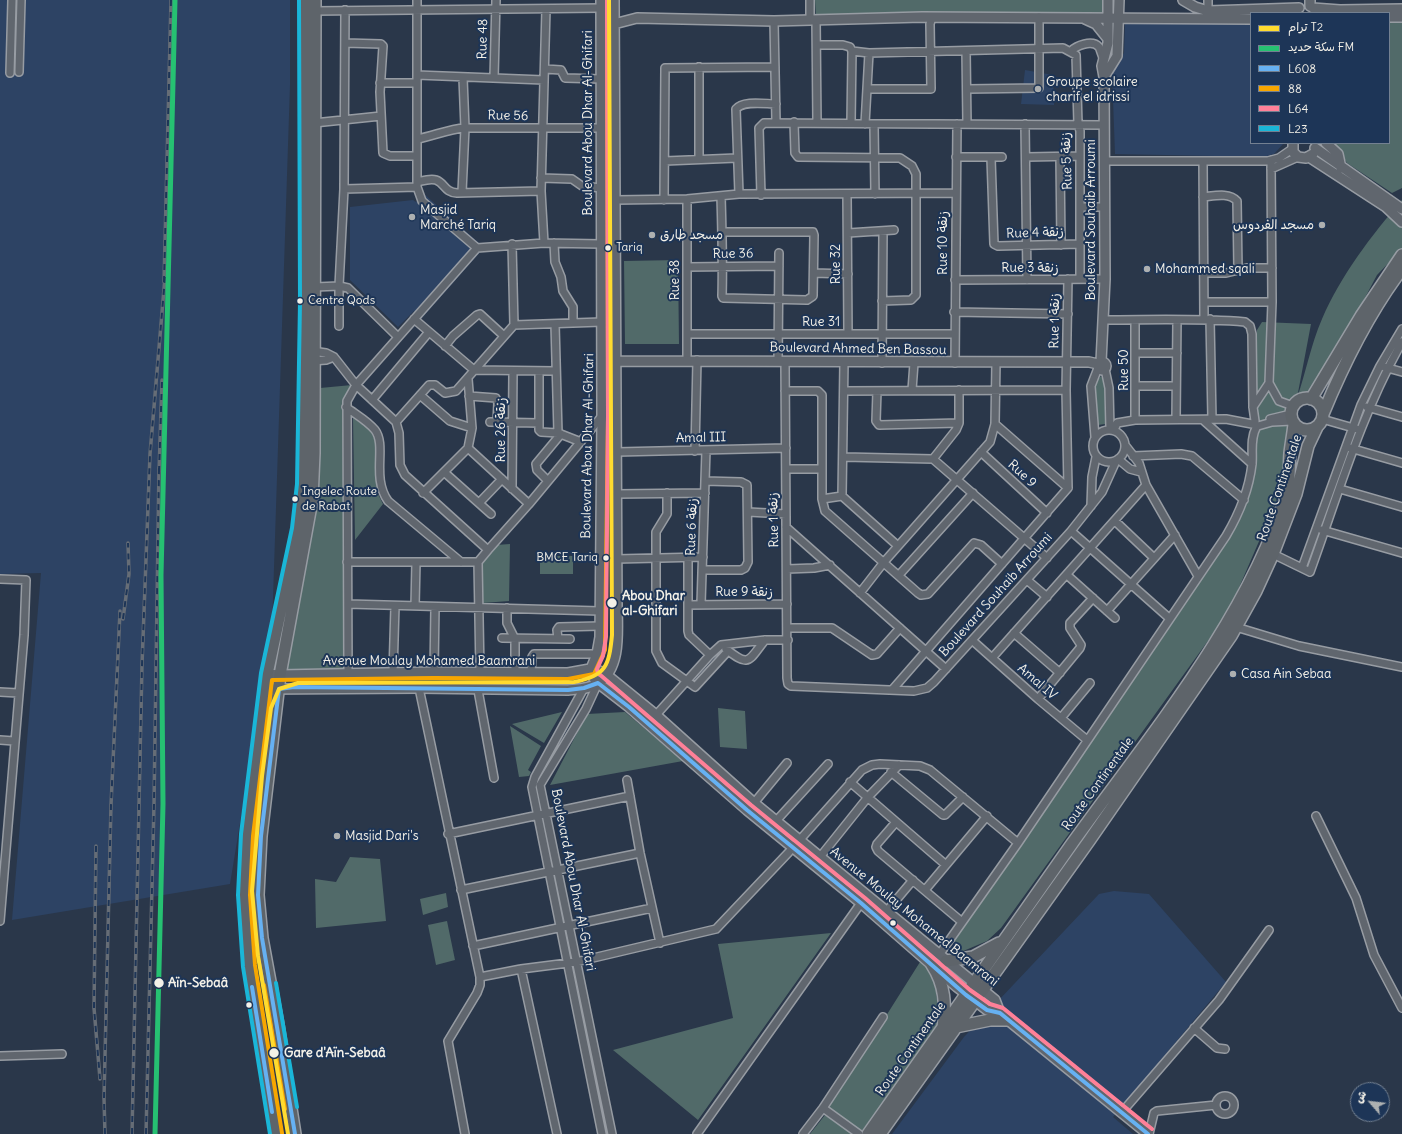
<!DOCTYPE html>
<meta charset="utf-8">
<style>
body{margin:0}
#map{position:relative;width:1402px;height:1134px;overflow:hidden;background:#2a374a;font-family:Delius,"Playpen Sans Arabic",sans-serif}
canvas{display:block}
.legend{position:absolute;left:1250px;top:12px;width:140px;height:132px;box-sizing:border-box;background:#1d3557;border:1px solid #738091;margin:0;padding:5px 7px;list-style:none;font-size:12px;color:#f4f1e8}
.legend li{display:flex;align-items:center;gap:8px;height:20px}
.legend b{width:20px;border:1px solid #738091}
.north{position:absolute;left:1350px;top:1082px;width:40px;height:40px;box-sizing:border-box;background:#1d3557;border:1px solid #738091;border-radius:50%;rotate:298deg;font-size:11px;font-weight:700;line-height:16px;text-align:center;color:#f4f1e8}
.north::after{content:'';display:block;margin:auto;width:14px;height:18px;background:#adb0b1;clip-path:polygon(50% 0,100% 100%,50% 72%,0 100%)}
</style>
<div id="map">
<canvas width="1402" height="1134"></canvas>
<ul class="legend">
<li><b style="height:5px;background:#ffdb2f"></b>ترام T2</li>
<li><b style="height:5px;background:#26c172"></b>سكة حديد FM</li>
<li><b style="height:5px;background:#66b1f2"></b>L608</li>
<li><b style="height:5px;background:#f7a600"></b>88</li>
<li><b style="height:5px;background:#ff8098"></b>L64</li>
<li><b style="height:5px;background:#1ab6d8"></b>L23</li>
</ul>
<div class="north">ش</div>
</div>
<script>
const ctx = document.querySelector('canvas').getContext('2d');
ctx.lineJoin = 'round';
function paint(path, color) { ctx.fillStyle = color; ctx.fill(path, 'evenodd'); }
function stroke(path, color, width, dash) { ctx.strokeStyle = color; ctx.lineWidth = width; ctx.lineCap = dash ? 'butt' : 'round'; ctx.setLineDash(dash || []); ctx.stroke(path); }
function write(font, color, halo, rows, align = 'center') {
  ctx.font = font + ' Delius,"Playpen Sans Arabic",sans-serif'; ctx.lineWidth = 4; ctx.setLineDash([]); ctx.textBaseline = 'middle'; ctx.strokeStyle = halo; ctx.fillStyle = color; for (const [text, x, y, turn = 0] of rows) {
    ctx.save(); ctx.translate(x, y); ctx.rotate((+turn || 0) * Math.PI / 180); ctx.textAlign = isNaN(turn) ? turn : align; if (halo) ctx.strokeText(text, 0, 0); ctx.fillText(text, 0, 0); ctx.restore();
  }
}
const built = new Path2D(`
 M0,0h290v85l-18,543 -42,256 -218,36 29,-347 -41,1z
 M1251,20v123h33l-10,11 -10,3 -149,-3 -3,-82 12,-19 1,-29z
 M1025,70l28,5 1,30 -33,-1z
 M423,193l56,50 2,8 -60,68 -7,-8 -16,16 -48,-47v-73l63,-7 3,2z
 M1114,891l35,3 77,88 -113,135 20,17h-241l72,-97 135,-143z`);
const green = new Path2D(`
 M815,0h287v17h-286z
 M1389,21h13v167l-10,5 -45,-30 -7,-10 -11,-10h60z
 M1402,200v49l-25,26 -27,51 -46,78 -9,2 -19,96 -48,111 -227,315 -14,13 -26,11 -7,-3v-11l275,-409 19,-32 4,-22 4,-33 1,-112 5,-8 49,2 -14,74c9,-26 14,-54 25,-79 19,-44 49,-83 80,-119z
 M678,260l1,84h-54l-1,-83z
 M1101,376l4,7v41l-7,1 -3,-42z
 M352,385l-2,24 -3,264h-64l26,-123 7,-49 4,-113z
 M353,418l18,12 5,14 1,48 6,12 -28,36z
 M510,544l-1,57 -26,2 -5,-41 18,-17z
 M540,556h33v18h-33z
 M718,708l27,3 2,38 -27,-2z
 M562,712l-18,31 -32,-19z
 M625,712l58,49 -133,24 37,-71z
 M510,726l31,20 -13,24 3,2 -2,4 -10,1z
 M350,857l30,2 6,62 -70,7 -1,-49 21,3z
 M446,893l2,14 -25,8 -3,-16z
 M447,921l8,39 -19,5 -8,-40z
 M831,933l-133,187 -85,-70 120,-32 -15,-74z
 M920,962l15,14 4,49 -77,106 -34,-23z
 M825,1115l27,19h-42z`);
const minor = new Path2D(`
 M417,0v187l5,14 55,47 67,-5 57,1
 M810,0v19
 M315,11l286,-3
 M1208,11v-11
 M816,20l1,103
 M774,21l2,101
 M345,43l36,1 2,2 -3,46 3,61 7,3h27
 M817,45h26l7,2 2,4 17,2 194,-5 13,7 2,69 2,7v148
 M966,51l1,73
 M1071,51c5,-5 21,-12 28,-4 2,3 2,8 5,12
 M699,67v92
 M545,69l16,1 4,8 36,1
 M19,72l2,-72
 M10,73l2,-73
 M417,75l127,5
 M494,78l2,-78
 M380,83h37
 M867,89h64l-1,-65 2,-7
 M968,89l71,-1v-71
 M794,122l1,31 3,4 102,1 12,8 4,8v121l-5,5 -29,1
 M314,123l67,-7
 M851,123l1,-72
 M865,124l4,-71
 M874,124l1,70
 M1025,124l2,156
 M417,139c17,-3 31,-10 48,-11h135
 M956,157h46
 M1027,157l53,-1
 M1060,157l1,88
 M991,158l3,86 4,2 82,-2
 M1271,160l1,142 -3,81 10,18 14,5
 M665,161l72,-3
 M1104,161h164l11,-3 13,-9
 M1203,161l1,158
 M1271,169l27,-12
 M541,178l31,1 10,7 19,2
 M417,182c5,-1 13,-4 19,-2 9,3 8,12 21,13l84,-2
 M344,189l73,-2
 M462,192l3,-64 -2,-50
 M739,194l-3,-85c7,-9 29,-5 40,-5
 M847,194l1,140
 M761,195l-2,-67 5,-5 340,2
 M721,196c1,33 2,67 1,100l1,2 84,2 6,-4 1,-61 -1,-3h-91
 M1203,197c11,-1 26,-5 34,4l1,68
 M616,200l71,-1 52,-5 216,-1
 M664,200l1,-132 110,-1
 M1081,207h23
 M848,233l46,-3
 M544,243l-3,-52 5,-182
 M554,243l1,19 6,15 2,14 10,16v16
 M512,244l2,81
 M687,267l92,-1
 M814,273l34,1
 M1204,273h22l21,-5h25
 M955,280l150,-1
 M315,287l24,-1 9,2 50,49
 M1204,302h68
 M954,312l114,2
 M414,319l60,51 82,1
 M1210,319l2,100
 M1104,320c47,0 94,-2 141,2l5,4 2,8 1,73 2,14
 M555,324l3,109 23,9
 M339,326v-40l5,-97 1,-179
 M688,334h266
 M445,346l8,-10 24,-21 3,-1 24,22
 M312,351l14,2 8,4 22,28 40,37 3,11 1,32 5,10 83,75 41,-46 73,-88
 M1136,353h41
 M687,360v-161
 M311,361l15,-1 8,-3
 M778,361l1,-108
 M785,361l2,317 1,6 3,2 123,5 13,-3 7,-6 137,-151 31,-39 14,-31
 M882,363l1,-132
 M955,363l2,-239
 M1384,367l18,5
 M1105,369l4,19 1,41
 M539,371v59l2,2 17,1
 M468,379l4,49 -4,20 61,56
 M1136,386h40
 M912,390l2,-27
 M785,391h33l4,4v104l3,12 93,82 3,2 7,-1 46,-51 7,2 21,19
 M844,391l222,-1
 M877,391l-1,30 3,4 80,-2
 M420,395l30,26 22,7
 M469,396l27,2 2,5 -1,19
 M372,400l57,-68
 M346,407c9,7 22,14 29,23 12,16 -4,47 13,71l73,61
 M1253,407l16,-24
 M1367,407l35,10
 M1176,419l1,-99
 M1270,419l21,-5
 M1322,419l35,10
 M1135,420v-99
 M1203,420l49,44
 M396,422l33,-37h6l10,8 11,-2 58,-66 88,-3
 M490,422l49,1
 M995,424l73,64
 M1258,426l14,-4 20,-1
 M1093 446a16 16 0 1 1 32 0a16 16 0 1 1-32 0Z
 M1114,430l3,-7 18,-3 91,-1 26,5
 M1095,437l-4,-51 7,-18
 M1125,445l14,18 7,22 52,91
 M1350,448l52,15
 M695,451l2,-91
 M617,452l169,-4
 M981,452l66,61
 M1133,456l48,-2 11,2 52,44
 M844,457l89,2 114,99
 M933,459l23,-29 3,-7v-33
 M1118,459l12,10 11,3
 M786,469h36
 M444,472l47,42
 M548,481l-11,-11 -1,-6 25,-30
 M512,489l1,-118
 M1340,489l62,18
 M423,493l45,-45
 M667,493v21l-11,18v119l6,12 33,24 33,-36
 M617,494l88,-1
 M842,496l2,-134
 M822,499l20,-3 56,50
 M479,503l23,-24
 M1091,506l1,-29 4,-20
 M748,512l38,2
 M1115,521l39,37
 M786,527l160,142
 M1322,530l80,23
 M1071,531l98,87
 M1273,554l37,18c28,-77 51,-158 92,-230
 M688,557v74l1,4 21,20
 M616,559l87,-2
 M347,562h131
 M1302,568l59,-163 19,-39 22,-37
 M787,569l27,-1 16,-3
 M702,570h39l4,-2 3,-6 -1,-77 -6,-3 -36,-1
 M899,575l74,-82
 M1067,575l48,43
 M0,579l26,1 -2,55 -24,286
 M1027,580l20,17
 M860,593l24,-31 106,-120 5,-18 1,-62
 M348,604l252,7
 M701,604l5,-154
 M688,605l99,-1
 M415,606l1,-44
 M507,608v15l8,16v34
 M1107,611l68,-76
 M1236,627l63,19 103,21
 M787,628h45l40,27 5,-1 23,-26
 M1014,633l46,40
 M502,638l68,1
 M558,639l-1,-9 2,-3 41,-1
 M973,641l65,58 49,41
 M726,649c24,19 22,12 39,-9
 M992,658l154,-173
 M434,672l1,-65
 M393,673l2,-67
 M480,673l-2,-111 10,-12
 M531,673l1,-16 2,-3h63
 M348,674l-1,-273 9,-16 121,-137
 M598,683l-12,26 -46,76 72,349
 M419,688l61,289v8l-3,8 -29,48 17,93
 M584,688l-49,89 -3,10 70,347
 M478,690l16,88
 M892,690l176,-202 -2,-98 2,-111
 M0,692l18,1
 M1038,699l42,-51 1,-3 -11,-17v-5l23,-25
 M656,715l54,-60 11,-10 44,-5h23
 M1061,718l29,-35
 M0,740l14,1
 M891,772l52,43h2l18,-18
 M627,780l13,73 20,90
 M850,782l96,83
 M754,803l33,-40
 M1316,816l40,82 18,57 28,53
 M776,821l52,-57
 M896,822l-19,22 -1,3 2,4 84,71
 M448,834l182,-38
 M820,857l48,-60 31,-32
 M461,890l179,-37
 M925,890l62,-74
 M886,912l27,-32
 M473,946l179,-38
 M939,955l79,-112 208,-307c13,-22 23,-46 26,-72 1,-12 -2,-25 4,-36
 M521,969l36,165
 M480,977l41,-8 55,-7 140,-33 73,-77 73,-82 10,-5 8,-1 40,2 10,4 88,73
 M1194,1028l23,20 8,1
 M0,1056l62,-2
 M1216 1105a9 9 0 1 1 18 0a9 9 0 1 1-18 0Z
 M823,1108l36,26
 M1122,1112l97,-112 50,-70
 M697,1134l164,-231
 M803,1134l20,-26 60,-91
 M1149,1134l5,-21 3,-2 59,-6`);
const tertiary = new Path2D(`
 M1183,0l12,7 13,4 91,-3
 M1310,0v6
 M1313,8l27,2 62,-1
 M1389,17h13
 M1085,19l11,5 12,15
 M610,25l27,-7 137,3 148,-4 329,2
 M1104,77l13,-21 2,-56
 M1293,143v9l5,5 8,1 7,-4
 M1326,143l12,11 3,14
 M1315,148l87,61
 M1309,157l77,50 16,15
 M616,361l473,1 9,2
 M1098 366a4 4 0 1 1 8 0a4 4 0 1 1-8 0Z
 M1101,362l4,-83 -1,-202 -2,-11 6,-23v-43
 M590,669l3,8 5,6 31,24 118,103 114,93 96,84 30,23 13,3 8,7 140,114
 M267,674l13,1 154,-3 134,1 22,-4 13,3 53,43 98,88 241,197 5,13
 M589,674l8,-20 3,-17 2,-221 -1,-416
 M265,689l154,-1 149,2c10,-1 22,-1 30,-7 24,-15 19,-54 19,-79l-3,-604`);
const primary = new Path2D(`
 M1291 414a16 16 0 1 1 32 0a16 16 0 1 1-32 0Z
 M1311,399l50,-83 41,-61
 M1323,414c21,-51 45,-100 79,-145
 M946,961l27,-4 26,-14
 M932,965c13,20 14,40 11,63
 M956,1027l34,-7h18
 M276,1134l-27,-168 -5,-71 3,-60 20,-161 31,-145 5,-45 3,-182 -1,-302
 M295,1134l-17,-109 -16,-87 -4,-43 3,-59 19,-161 32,-175 2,-47 1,-453
 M868,1134c68,-96 135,-193 203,-289 76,-106 176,-224 215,-350 4,-14 3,-27 4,-42 1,-9 3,-19 4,-29
 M880,1134l209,-293 142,-205 25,-45 17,-37 23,-60 12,-48 9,-19`);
const tram = new Path2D(`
 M254,826l6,-18`);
const rail = new Path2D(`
 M164,282l7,-282
 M159,472l3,-92
 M123,619l6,-45 -1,-31
 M96,846l-2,162 6,71
 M105,1134l-1,-36 7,-293 9,-194
 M132,1134l10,-469 8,-211 15,-177
 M146,1134l8,-330 5,-337`);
const bus1 = new Path2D(`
 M252,987l20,125
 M295,1134l-33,-196 -4,-43 3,-59 18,-147 15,-2 274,3 16,-2 14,-5 31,24 118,103 114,93 105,92 21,15 13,3 148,121`);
const bus2 = new Path2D(`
 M264,985l21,124
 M282,1133l-27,-168 -5,-70 3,-59 19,-156 162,-2 134,1 26,-5 11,-24 3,-234 -1,-416`);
const bus3 = new Path2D(`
 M607,0l1,416 -2,221 -3,19 -6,13 1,4 153,132 114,93 105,92 20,14 13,4 149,121`);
const bus4 = new Path2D(`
 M276,983l21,124
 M270,1134l-27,-167 -5,-72 3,-61 20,-161 31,-145 5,-44 3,-182 -1,-302`);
const rail1 = new Path2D(`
 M155,1134l8,-330 -2,-229 14,-575`);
const tram1 = new Path2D(`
 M288,1134l-30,-178 -6,-65 10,-115 9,-68 8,-19 19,-6 276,-1c32,-6 35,-16 38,-47l-3,-635`);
const markers = [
 [1038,89,4,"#adb0b1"],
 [412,217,4,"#adb0b1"],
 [1322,225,4,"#adb0b1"],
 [652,235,4,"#adb0b1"],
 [608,248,3.5,"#f4f1e8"],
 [1147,269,4,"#adb0b1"],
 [300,301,3.5,"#f4f1e8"],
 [295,499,3.5,"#f4f1e8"],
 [606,558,3.5,"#f4f1e8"],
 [612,603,5.5,"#f4f1e8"],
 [1233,674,4,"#adb0b1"],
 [337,836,4,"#adb0b1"],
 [893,923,3.5,"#f4f1e8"],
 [159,983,5.5,"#f4f1e8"],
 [249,1005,3.5,"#f4f1e8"],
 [274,1053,5.5,"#f4f1e8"]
];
const busNames = [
 ["Tariq",616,248],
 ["Centre Qods",308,301],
 ["Ingelec Route",302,492],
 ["de Rabat",302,507],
 ["BMCE Tariq",598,558,"right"]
];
const streetNames = [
 ["Rue 48",483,39,-89],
 ["Rue 56",508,116,1],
 ["Boulevard Abou Dhar Al-Ghifari",588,123,-90],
 ["Rue 5 زنقة",1067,161,-92],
 ["Boulevard Souhaib Arroumi",1091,220,-90],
 ["Rue 4 زنقة",1035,233,-2],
 ["Rue 10 زنقة",943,243,-90],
 ["Rue 36",733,254,-1],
 ["Rue 32",836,264,-90],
 ["Rue 3 زنقة",1030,268],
 ["Rue 38",675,280,-90],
 ["Rue 1 زنقة",1055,321,-89],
 ["Rue 31",821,322],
 ["Boulevard Ahmed Ben Bassou",858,349,1],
 ["Rue 50",1124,370,-90],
 ["Rue 26 زنقة",501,430,-90],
 ["Amal III",701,438,-1],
 ["Boulevard Abou Dhar Al-Ghifari",588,446,-89],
 ["Rue 9",1022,474,42],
 ["Route Continentale",1280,488,-71],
 ["Rue 1 زنقة",774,520,-91],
 ["Rue 6 زنقة",692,527,-88],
 ["Rue 9 زنقة",744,592],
 ["Boulevard Souhaib Arroumi",996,595,-48],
 ["Avenue Moulay Mohamed Baamrani",429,661],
 ["Amal IV",1037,682,41],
 ["Route Continentale",1098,784,-54],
 ["Boulevard Abou Dhar Al-Ghifari",573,880,79],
 ["Avenue Moulay Mohamed Baamrani",914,917,39],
 ["Route Continentale",911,1049,-55]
];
const poiNames = [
 ["Groupe scolaire",1046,82],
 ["charif el idrissi",1046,97],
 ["Masjid",420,210],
 ["Marché Tariq",420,225],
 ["مسجد الفردوس",1314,225,"right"],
 ["مسجد طارق",660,235],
 ["Mohammed sqali",1155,269],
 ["Casa Ain Sebaa",1241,674],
 ["Masjid Dari's",345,836]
];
const stopNames = [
 ["Abou Dhar",622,596],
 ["al-Ghifari",622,611],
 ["Aïn-Sebaâ",168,983],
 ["Gare d'Aïn-Sebaâ",284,1053]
];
paint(built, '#2d4364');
paint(green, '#516a69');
stroke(minor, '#979ca3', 10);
stroke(tertiary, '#979ca3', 12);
stroke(primary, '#979ca3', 14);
stroke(minor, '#60666e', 7);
stroke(tertiary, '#60666e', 9);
stroke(primary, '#5e646a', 11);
stroke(tram, '#666d76', 1);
stroke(rail, '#666d76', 3.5);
stroke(rail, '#1d3557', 2, [6]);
stroke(bus1, '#66b1f2', 4);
stroke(bus2, '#f7a600', 4);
stroke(bus3, '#ff8098', 4);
stroke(bus4, '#1ab6d8', 4);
stroke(rail1, '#26c172', 5);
stroke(tram1, '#ffdb2f', 4);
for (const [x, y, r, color] of markers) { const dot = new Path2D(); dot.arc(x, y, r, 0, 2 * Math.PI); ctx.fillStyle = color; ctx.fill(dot); stroke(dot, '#1d3557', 1.5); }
write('12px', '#f4f1e8', '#1d3557', busNames, 'left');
write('13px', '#f4f1e8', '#1d3557', streetNames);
write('13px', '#f4f1e8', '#1d3557', poiNames, 'left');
write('bold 13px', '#f4f1e8', '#1d3557', stopNames, 'left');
</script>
